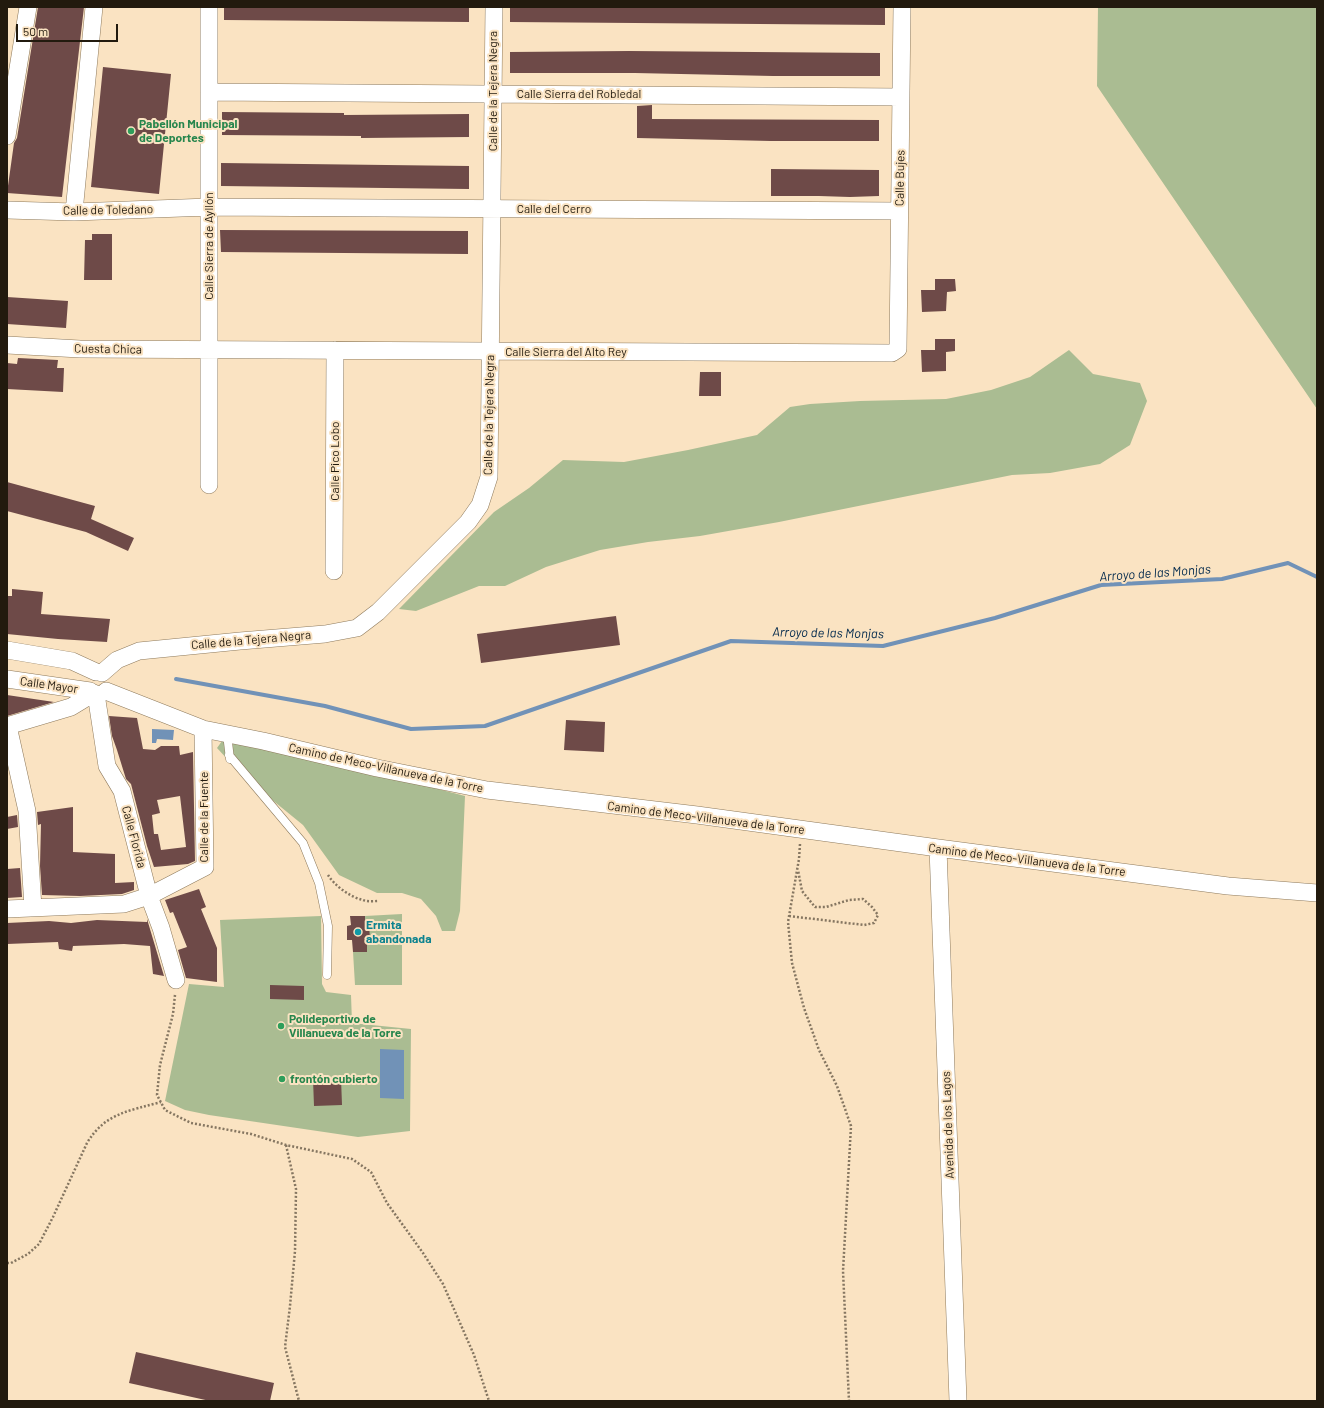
<!DOCTYPE html>
<meta charset="utf-8">
<style>
body{margin:0}
#map{position:relative;width:1324px;height:1408px;overflow:hidden;background:#fae3c2;font-family:Barlow,sans-serif}
canvas{display:block}
.frame{position:absolute;inset:0;border:8px solid #221a0e;pointer-events:none}
.scale{position:absolute;left:16px;top:24px;width:102px;height:18px;box-sizing:border-box;border:2px solid #221a0e;border-top:0;padding-left:5px;font-size:12px;line-height:14px;white-space:nowrap;color:#221a0e;-webkit-text-stroke:3px #fae3c2;paint-order:stroke}
</style>
<div id="map">
<canvas width="1324" height="1408"></canvas>
<div class="frame"></div>
<div class="scale">50 m</div>
</div>
<script>
const ctx = document.querySelector('canvas').getContext('2d');
ctx.lineJoin = 'round';
function paint(path, color) { ctx.fillStyle = color; ctx.fill(path, 'evenodd'); }
function stroke(path, color, width, dash) { ctx.strokeStyle = color; ctx.lineWidth = width; ctx.lineCap = dash ? 'butt' : 'round'; ctx.setLineDash(dash || []); ctx.stroke(path); }
function write(font, color, halo, rows, align = 'center') {
  ctx.font = font + ' Barlow,sans-serif'; ctx.lineWidth = 4; ctx.setLineDash([]); ctx.textBaseline = 'middle'; ctx.strokeStyle = halo; ctx.fillStyle = color; for (const [text, x, y, turn = 0] of rows) {
    ctx.save(); ctx.translate(x, y); ctx.rotate((+turn || 0) * Math.PI / 180); ctx.textAlign = isNaN(turn) ? turn : align; if (halo) ctx.strokeText(text, 0, 0); ctx.fillText(text, 0, 0); ctx.restore();
  }
}
const green = new Path2D(`
 M1098,7h219v402l-220,-323z
 M1069,350l24,24 47,9 7,18 -17,44 -30,19 -50,9 -38,2 -233,47 -79,14 -52,6 -48,8 -54,17 -41,19h-26l-63,25 -17,-2 95,-97 35,-24 34,-28 61,2 64,-12 69,-15 33,-28 20,-3 50,-3 86,-2 45,-9 39,-13z
 M227,734l238,62 -5,115 -5,20h-13l-6,-15 -15,-17 -19,-6h-25l-38,-18 -36,-50 -59,-48 -27,-29z
 M402,914v71h-47l-2,-33h14v-13h2v-14h-4v-9z
 M321,916l1,68 4,8 25,3 1,28 59,6 -1,102 -52,6 -149,-22 -24,-5 -20,-9 24,-117 35,3 -4,-67z`);
const water = new Path2D(`
 M152,729l22,1 -1,10 -16,-1 -1,4h-4z
 M380,1049l24,1v49l-24,-1z`);
const stream = new Path2D(`
 M176,679l149,27 86,23 74,-3 246,-85 152,5 112,-28 106,-33 121,-6 66,-16 29,14`);
const building = new Path2D(`
 M38,7h46l-22,190 -55,-4 7,-50 3,-5z
 M224,7h245v15l-245,-2z
 M510,7h375v18l-375,-3z
 M629,51l251,2v23h-107l-138,-3h-125v-21z
 M103,67l68,7 -12,120 -68,-7z
 M652,105v14l227,1v21h-108l-134,-3v-32z
 M222,112l122,1v2l125,-1v23l-108,1v-2l-139,-1z
 M221,163l248,3v23l-248,-3z
 M771,169l108,1v26l-29,1 -31,-1h-48z
 M220,230l248,1v23l-247,-2z
 M92,234h20v46h-28l1,-40h7z
 M935,279h20l1,12 -9,1 -1,19 -24,1 -1,-22h14z
 M7,297l61,4 -2,27 -59,-4z
 M935,339h20v12l-9,1v19l-24,1 -1,-22h14z
 M18,358l40,2 -1,8h7l-1,24 -56,-3v-26l10,1z
 M700,372h21v24h-22z
 M7,482l88,24 -4,13 43,19 -6,13 -42,-19 -79,-21z
 M12,589l31,3 -2,22 69,5 -3,23 -49,-3 -51,-5v-38h5z
 M616,616l4,29 -139,18 -4,-29z
 M7,695l47,7 -47,14z
 M109,716l28,2 6,31 12,1 6,-4h18l1,9 13,-3 2,109 -7,3 -34,3 -7,-21 -16,-62 -5,-5 -9,-29 -5,-14zM180,796l6,51 -25,3 -3,-16h-4l-2,-19 8,-2 -3,-13z
 M566,720l39,2 -1,30 -40,-2z
 M73,807v45l42,2v29l19,-1v8l-12,4 -42,2 -38,-1 -2,-29 1,-42 -3,1 -1,-13z
 M17,815l1,12 -11,2v-12z
 M20,868l2,29 -15,1v-29z
 M199,889l7,18 -5,2 16,39v34l-31,-4 -8,-28 9,-3 -14,-35 -3,1 -5,-13z
 M350,916h15v9h4l1,14h-3v13h-14l-1,-12h-5v-14l4,-1z
 M147,919l17,57 -11,-2 -3,-28 -26,-2 -51,2 -1,5 -13,-2 -1,-7 -51,2v-21l42,-2 22,2 26,-3 50,2z
 M270,985l34,1v14l-34,-1z
 M341,1078l1,27 -28,1 -1,-27z
 M136,1352l138,31 -4,18h-60l-81,-18z`);
const path = new Path2D(`
 M800,844l-1,15 -11,63 4,41 12,45 15,42 18,36 14,40 -8,145 6,130
 M328,875c7,11 22,22 35,25 5,2 11,1 16,1
 M789,916l75,9 10,-2 4,-8 -6,-8 -9,-8 -14,1 -23,7h-11l-13,-16 -4,-21
 M175,995l-2,19 -13,51 -3,30 8,15 26,13 60,11 35,11 66,14 19,13 16,31 36,50 20,31 31,71 15,46
 M286,1145l10,44 -1,62 -5,55 -5,41 14,54
 M7,1263h4l17,-9 11,-10 14,-27 34,-74c18,-30 42,-32 74,-41`);
const service = new Path2D(`
 M227,734l3,25
 M229,755l74,88 16,40 9,43 -1,49`);
const minor = new Path2D(`
 M209,7v478
 M209,92l692,5
 M7,136l21,-129
 M7,210l67,2 135,-5 690,4
 M74,212l20,-205
 M7,345l73,4 812,4 6,-4 4,-342
 M334,571l1,-221
 M7,650l65,11 24,11
 M102,673l15,-13 22,-9 101,-10 85,-7 32,-6 21,-16 90,-90 12,-17 9,-28 5,-470
 M7,679l83,12
 M106,691l97,38 60,12 114,27 110,22 210,25 241,33 290,38 89,7
 M96,694l11,72 15,25 27,105 12,32 15,52
 M7,726l64,-19 23,-14
 M8,726l19,85 6,97
 M938,848l20,553
 M7,909l117,-5 25,-8 56,-29 -2,-138`);
const markers = [
 [131,131,4,"#2e9e5b"],
 [358,932,4,"#0f9aa8"],
 [281,1026,4,"#2e9e5b"],
 [282,1079,4,"#2e9e5b"]
];
const streetNames = [
 ["Calle de la Tejera Negra",493,91,-90],
 ["Calle Sierra del Robledal",579,94],
 ["Calle Bujes",900,178,-89],
 ["Calle del Cerro",554,209],
 ["Calle de Toledano",108,210,-1],
 ["Calle Sierra de Ayllón",209,246,-90],
 ["Cuesta Chica",108,349,1],
 ["Calle Sierra del Alto Rey",566,352],
 ["Calle de la Tejera Negra",489,415,-89],
 ["Calle Pico Lobo",335,461,-90],
 ["Calle de la Tejera Negra",251,640,-5],
 ["Calle Mayor",49,685,8],
 ["Camino de Meco-Villanueva de la Torre",386,768,12],
 ["Calle de la Fuente",204,817,-90],
 ["Camino de Meco-Villanueva de la Torre",706,818,7],
 ["Calle Florida",134,837,75],
 ["Camino de Meco-Villanueva de la Torre",1027,860,7],
 ["Avenida de los Lagos",948,1125,-92]
];
const leisureNames = [
 ["Pabellón Municipal",139,124],
 ["de Deportes",139,138],
 ["Polideportivo de",289,1019],
 ["Villanueva de la Torre",289,1033],
 ["frontón cubierto",290,1079]
];
const cultureNames = [
 ["Ermita",366,925],
 ["abandonada",366,939]
];
const waterNames = [
 ["Arroyo de las Monjas",1155,573,-4],
 ["Arroyo de las Monjas",828,633,1]
];
paint(green, '#aabc92');
paint(water, '#7192b7');
stroke(stream, '#7192b7', 4);
paint(building, '#6e4a48');
stroke(service, '#8e7a5c', 9);
stroke(minor, '#8e7a5c', 18);
stroke(path, '#857661', 2.5, [2, 2]);
stroke(service, '#fff', 8);
stroke(minor, '#fff', 17);
for (const [x, y, r, color] of markers) { const dot = new Path2D(); dot.arc(x, y, r, 0, 2 * Math.PI); ctx.fillStyle = color; ctx.fill(dot); stroke(dot, '#fae3c2', 1.5); }
write('12px', '#221a0e', '#fae3c2', streetNames);
write('bold 12px', '#27864d', '#fae3c2', leisureNames, 'left');
write('bold 12px', '#0d838f', '#fae3c2', cultureNames, 'left');
write('italic 13px', '#032a4d', '#fae3c2', waterNames);
</script>
